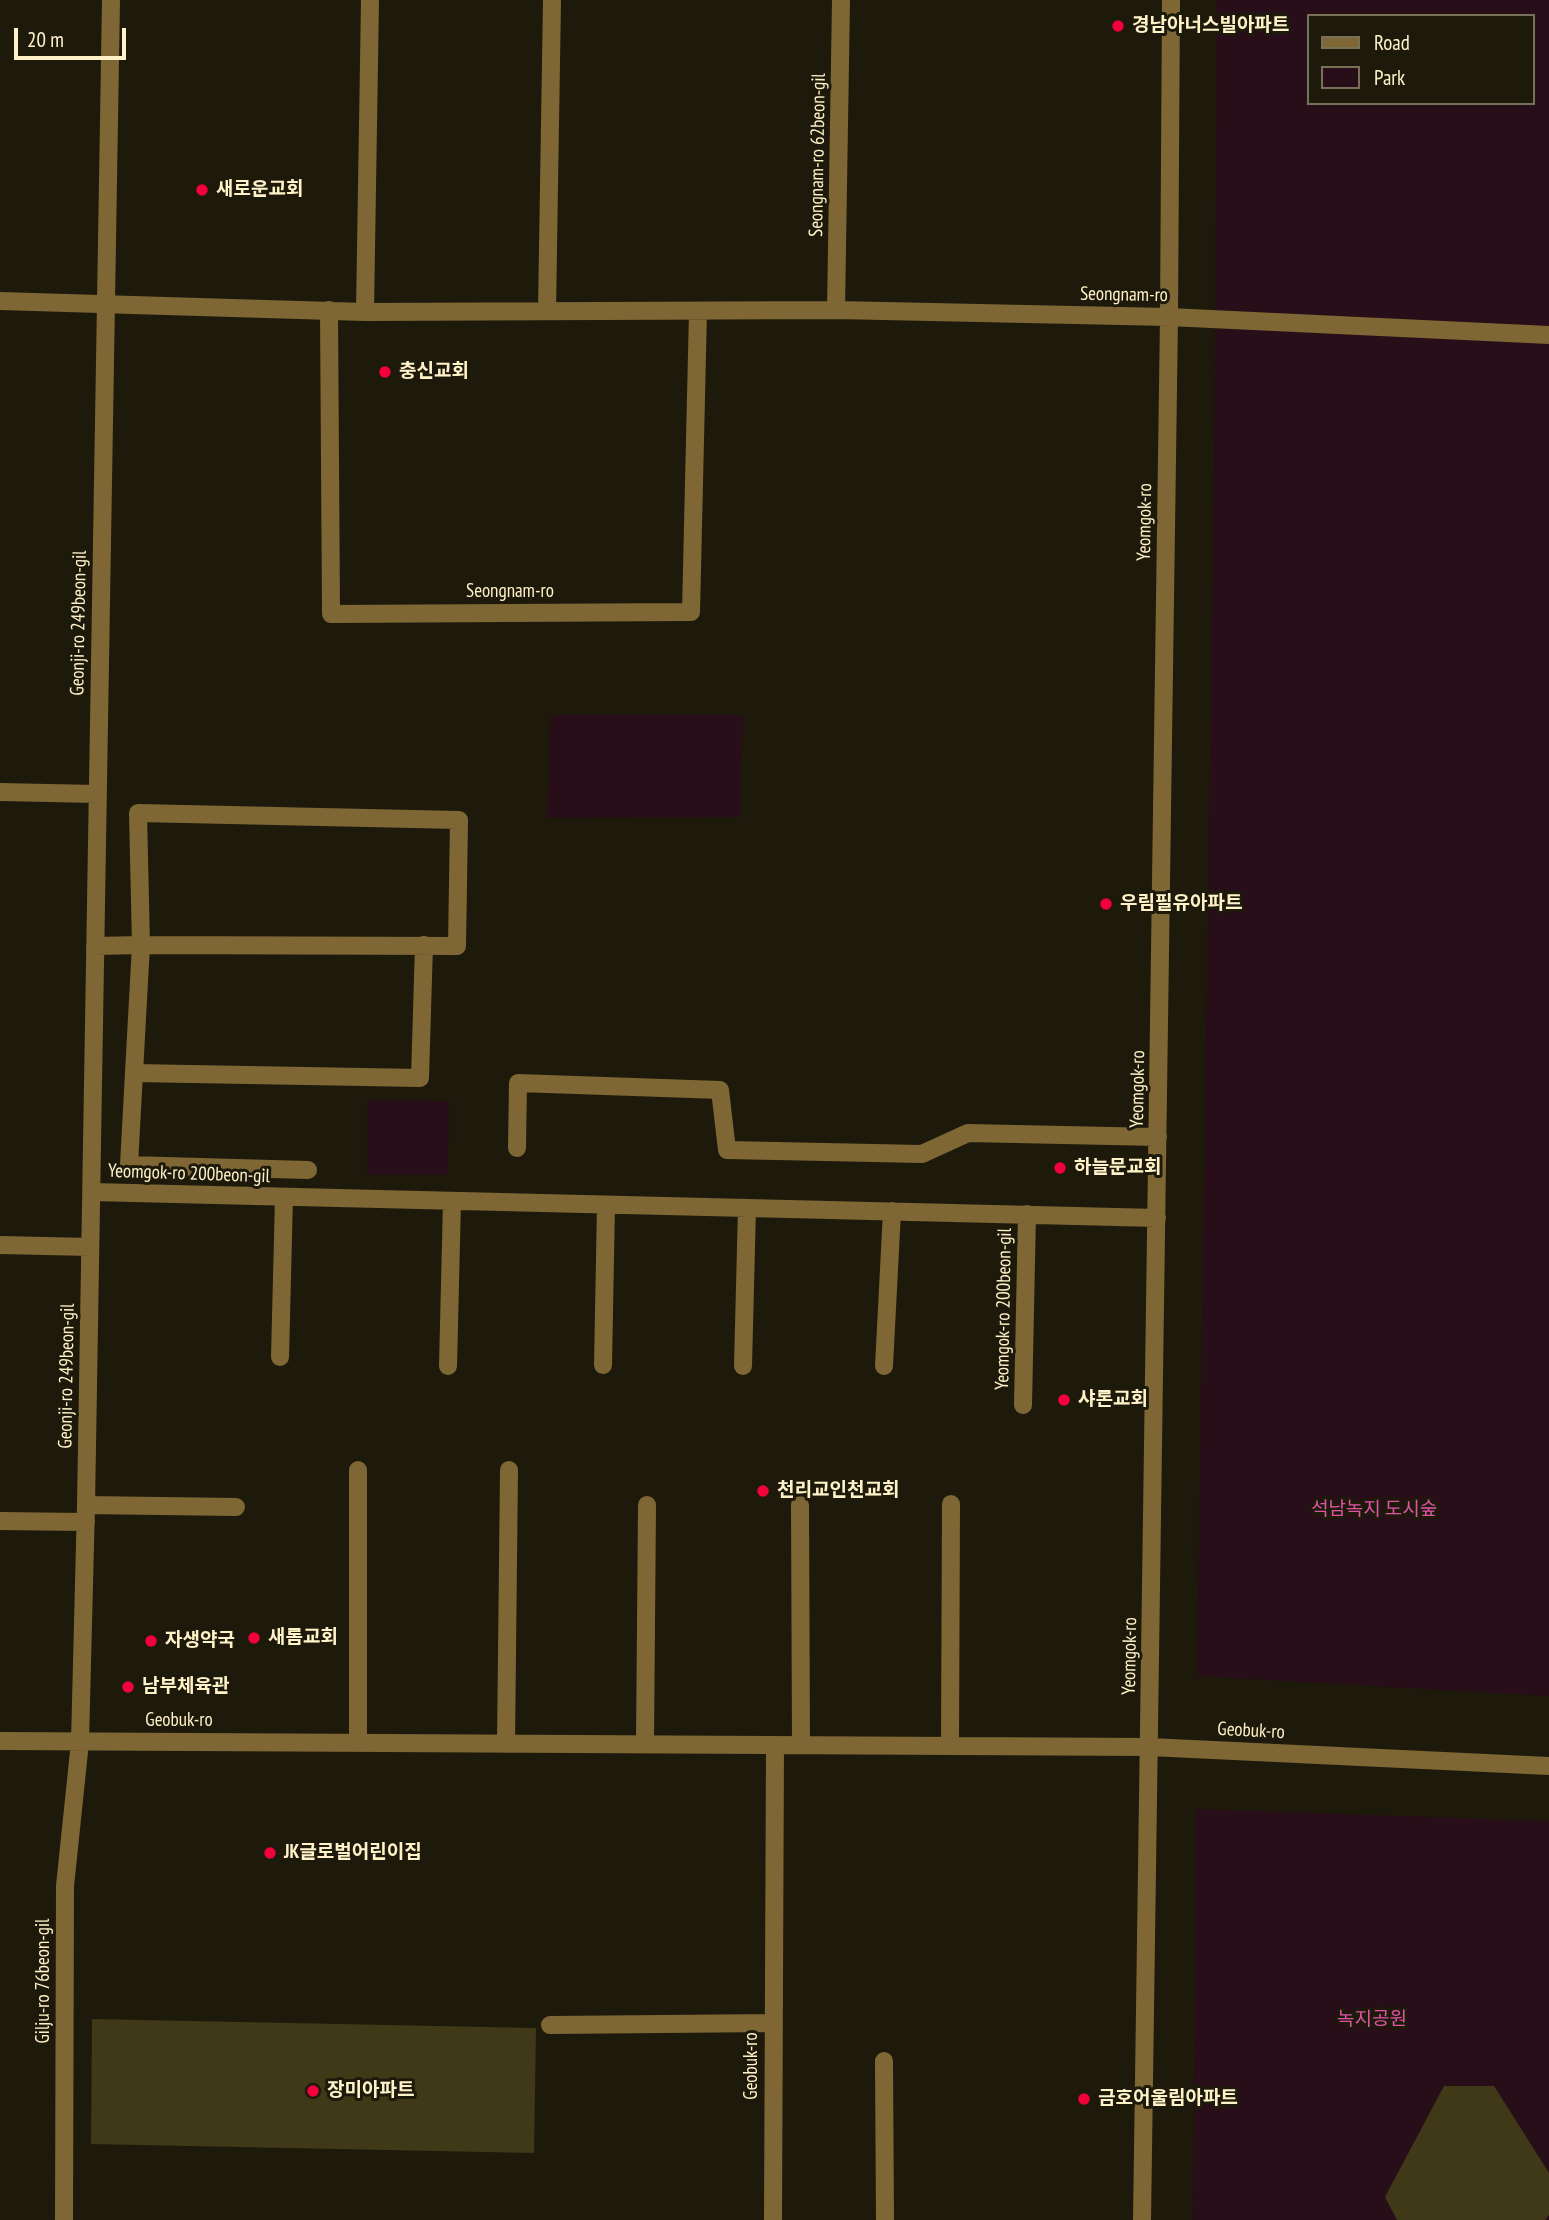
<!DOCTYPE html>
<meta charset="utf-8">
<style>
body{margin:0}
#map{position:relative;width:1549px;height:2220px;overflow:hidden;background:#1e1a0b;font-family:"PT Sans Narrow",sans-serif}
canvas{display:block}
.legend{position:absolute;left:1307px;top:14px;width:228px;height:91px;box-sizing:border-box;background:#1e1a0b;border:2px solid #787057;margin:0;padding:9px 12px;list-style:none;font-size:21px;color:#fff2c8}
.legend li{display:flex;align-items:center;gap:14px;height:35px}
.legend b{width:35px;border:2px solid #787057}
.scale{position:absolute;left:14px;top:28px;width:112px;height:32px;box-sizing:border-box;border:4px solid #fff2c8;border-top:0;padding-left:9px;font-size:21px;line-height:24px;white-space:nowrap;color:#fff2c8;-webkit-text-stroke:5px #1e1a0b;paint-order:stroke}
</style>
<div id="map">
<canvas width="1549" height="2220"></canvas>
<ul class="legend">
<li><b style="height:9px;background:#7e6735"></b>Road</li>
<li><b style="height:19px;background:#280e18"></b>Park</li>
</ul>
<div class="scale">20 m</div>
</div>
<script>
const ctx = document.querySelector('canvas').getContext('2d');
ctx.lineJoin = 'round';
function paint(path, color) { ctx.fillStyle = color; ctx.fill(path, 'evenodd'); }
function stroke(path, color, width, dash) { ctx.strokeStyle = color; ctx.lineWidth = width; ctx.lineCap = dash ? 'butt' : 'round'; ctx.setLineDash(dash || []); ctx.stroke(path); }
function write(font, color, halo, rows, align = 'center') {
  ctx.font = font + ' "PT Sans Narrow","Noto Sans KR",sans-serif'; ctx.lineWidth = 6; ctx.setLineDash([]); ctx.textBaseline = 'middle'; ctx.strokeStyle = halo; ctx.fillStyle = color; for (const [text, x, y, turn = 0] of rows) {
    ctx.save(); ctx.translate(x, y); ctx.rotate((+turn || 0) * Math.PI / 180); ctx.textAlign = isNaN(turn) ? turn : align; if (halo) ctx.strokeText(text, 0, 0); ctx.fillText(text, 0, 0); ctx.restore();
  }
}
const green = new Path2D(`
 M1217,0h332v1696l-352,-20 17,-1200zM1309,16h224v87h-224z
 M551,715h192l-3,102 -193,1z
 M367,1100l82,1 -1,74h-81z
 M1196,1809l353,12v399h-356z`);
const building = new Path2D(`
 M92,2019l444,9 -2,125 -443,-9z
 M1444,2086h50l55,87v42l-4,5h-148l-12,-23z`);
const minor = new Path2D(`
 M0,301l365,11 471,-2 333,7 380,18
 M329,310l2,304 360,-2 7,-301
 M836,310l5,-310
 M547,311l5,-311
 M365,312l5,-312
 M0,792l97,2
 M95,946l46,-1 316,1 2,-126 -321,-7 3,132 -7,128 286,5 4,-133
 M134,1073l-5,92 179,5
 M517,1148l1,-65 202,7 7,60 195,4 46,-21 190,4
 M92,1192l1065,26
 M0,1245l90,2
 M280,1357l4,-160
 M603,1365l3,-160
 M448,1366l4,-165
 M743,1366l4,-158
 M884,1366l8,-155
 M1023,1405l4,-191
 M358,1470v273
 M86,1505l150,2
 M800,1505l1,240
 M0,1521l86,1
 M0,1741l1150,6 399,19
 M506,1744l3,-274
 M645,1744l2,-239
 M950,1746l1,-242
 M550,2025l224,-2
 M884,2061l1,159
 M64,2220l1,-334 15,-144 6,-237 25,-1505
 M773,2220l2,-475
 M1142,2220l27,-1903 2,-317`);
const markers = [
 [1118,26,7,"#f3003c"],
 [202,190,7,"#f3003c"],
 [385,372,7,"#f3003c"],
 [1106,904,7,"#f3003c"],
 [1060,1168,7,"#f3003c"],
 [1064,1400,7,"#f3003c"],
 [763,1491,7,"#f3003c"],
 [254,1638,7,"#f3003c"],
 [151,1641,7,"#f3003c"],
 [128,1687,7,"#f3003c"],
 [270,1853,7,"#f3003c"],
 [313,2091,7,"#f3003c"],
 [1084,2099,7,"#f3003c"]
];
const poiNames = [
 ["경남아너스빌아파트",1132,26],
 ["새로운교회",216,190],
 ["충신교회",399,372],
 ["우림필유아파트",1120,904],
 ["하늘문교회",1074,1168],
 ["샤론교회",1078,1400],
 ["천리교인천교회",777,1491],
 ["새롬교회",268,1638],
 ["자생약국",165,1641],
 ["남부체육관",142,1687],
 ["JK글로벌어린이집",284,1853],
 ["장미아파트",327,2091],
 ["금호어울림아파트",1098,2099]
];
const streetNames = [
 ["Seongnam-ro 62beon-gil",818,155,-89],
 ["Seongnam-ro",1124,295,1],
 ["Yeomgok-ro",1145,522,-89],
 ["Seongnam-ro",510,592],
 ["Geonji-ro 249beon-gil",79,623,-89],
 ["Yeomgok-ro",1138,1089,-89],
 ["Yeomgok-ro 200beon-gil",189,1174,2],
 ["Yeomgok-ro 200beon-gil",1004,1309,-89],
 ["Geonji-ro 249beon-gil",67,1376,-89],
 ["Yeomgok-ro",1130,1656,-89],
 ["Geobuk-ro",179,1721],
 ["Geobuk-ro",1251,1731,3],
 ["Gilju-ro 76beon-gil",44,1981,-90],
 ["Geobuk-ro",752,2066,-90]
];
const parkNames = [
 ["석남녹지 도시숲",1374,1510],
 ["녹지공원",1372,2020]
];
paint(green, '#280e18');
paint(building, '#3f3917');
stroke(minor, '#7e6735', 18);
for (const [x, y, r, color] of markers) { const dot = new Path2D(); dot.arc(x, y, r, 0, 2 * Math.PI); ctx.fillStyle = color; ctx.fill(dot); stroke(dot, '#1e1a0b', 2.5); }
write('bold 19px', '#fff2c8', '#1e1a0b', poiNames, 'left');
write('19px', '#fff2c8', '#1e1a0b', streetNames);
write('19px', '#e152a7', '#1e1a0b', parkNames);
</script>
